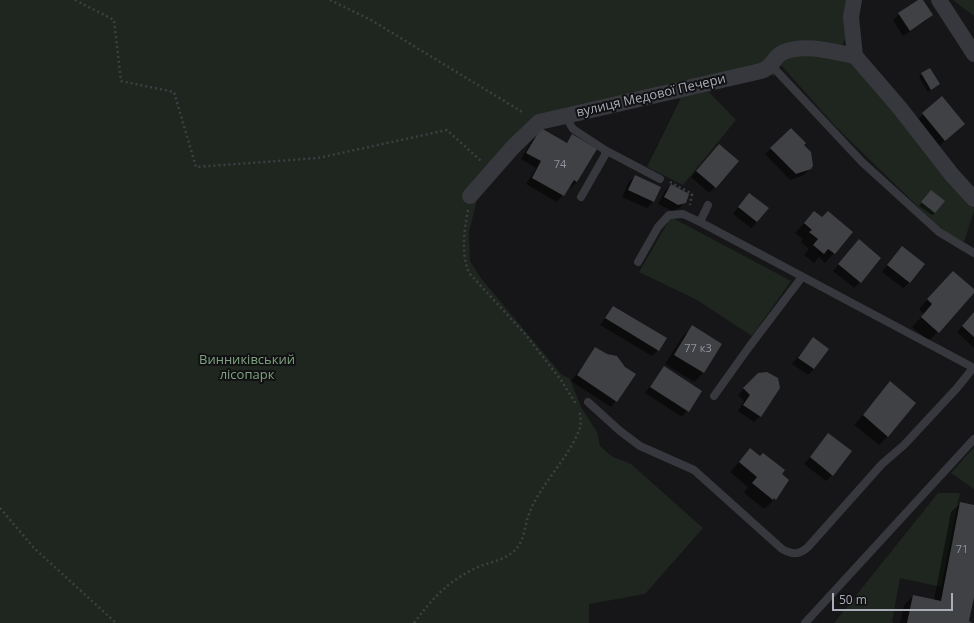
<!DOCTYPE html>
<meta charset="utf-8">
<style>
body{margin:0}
#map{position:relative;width:974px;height:623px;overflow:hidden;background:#161618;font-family:"Open Sans",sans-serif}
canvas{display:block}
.scale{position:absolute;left:832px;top:593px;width:121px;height:18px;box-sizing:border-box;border:2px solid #a8adb8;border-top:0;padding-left:5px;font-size:12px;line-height:14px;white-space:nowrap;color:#a8adb8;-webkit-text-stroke:3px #111113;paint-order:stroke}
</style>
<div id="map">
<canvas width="974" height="623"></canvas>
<div class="scale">50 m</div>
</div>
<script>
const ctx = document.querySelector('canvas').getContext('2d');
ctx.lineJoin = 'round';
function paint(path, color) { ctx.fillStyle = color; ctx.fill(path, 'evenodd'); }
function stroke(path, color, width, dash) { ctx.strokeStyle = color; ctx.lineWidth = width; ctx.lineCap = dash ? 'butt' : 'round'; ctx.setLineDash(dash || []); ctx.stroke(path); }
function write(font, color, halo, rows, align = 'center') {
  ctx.font = font + ' "Open Sans",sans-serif'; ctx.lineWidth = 4; ctx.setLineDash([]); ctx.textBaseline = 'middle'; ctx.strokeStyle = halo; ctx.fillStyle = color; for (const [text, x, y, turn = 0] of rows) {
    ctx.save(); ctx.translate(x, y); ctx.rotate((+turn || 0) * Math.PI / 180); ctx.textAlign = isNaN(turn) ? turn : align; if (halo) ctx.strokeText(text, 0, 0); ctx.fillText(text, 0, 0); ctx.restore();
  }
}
const green = new Path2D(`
 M0,0h856v17l-20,41 19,4 119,146v3l-10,31 -20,-10 -109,-106 -54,-61 -7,11 -6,-2 -59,18 27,28 -53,65 -36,-18 34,-69 -139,27 -64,71 -9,36 1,29 10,16 81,97 9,5 11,28 16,25 3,14 11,10 20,8 72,64 -58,66 -56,10v19h-589z
 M953,0h21v16z
 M671,217l120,64 -39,55 -55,-36 -58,-28z
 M974,447v42l-23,-16z
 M938,493h22l-19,94 -41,-9 -8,44 2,1h-60z`);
const shadow = new Path2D(`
 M920,0h2l10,15 -6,6 -23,15 -10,-16 6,-6z
 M922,74l14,12 -8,6 -9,-15z
 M942,98l22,26 -25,22 -22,-26z
 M541,129l24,15 7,-8 5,45 -6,7 -2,-1 -12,15 -31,-18 10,-16 -15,-9 14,-24z
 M791,129l12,16 7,23 -6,7 -14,5 -25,-26z
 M714,151l1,36 -6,6 -18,-16z
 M635,176l25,11 -7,15 -6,6 -25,-11 7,-15z
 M671,185l14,17 -7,7 -6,2 -14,-7 7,-13z
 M928,194l7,19 -3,2 -13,-9z
 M743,200l14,22 -6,6 -18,-14z
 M815,212l19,41 -9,10 -6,-6 -5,6 -10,-8 5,-6 -8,-7 2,-3 -8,-6z
 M859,240l1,42 -6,6 -21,-17z
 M902,248l8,34 -7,6 -21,-16z
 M944,281l30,10 -45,50 -17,-14 12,-13 -5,-5z
 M613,307l45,43 -6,6 -52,-31z
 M974,312v36l-17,-16z
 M692,327l11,46 -9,9 -29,-18 18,-28z
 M813,338l1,31 -6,6 -16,-11z
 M596,348l39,26 -24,33 -40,-26z
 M664,367l37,25 -19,25 -37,-24z
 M758,374l2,42 -6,6 -16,-11 6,-10 -6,-6z
 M890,383l-2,53 -9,9 -25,-20z
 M828,434l4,41 -6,6 -22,-17z
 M750,450l30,24v19l-14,15h-3l-19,-15 4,-6 -18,-15z
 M961,503l13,3v86l-6,29 2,2h-70l4,-18 9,-9 21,4 17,-88z`);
const building = new Path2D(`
 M918,0h5l10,15 -23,16 -12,-18z
 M930,68l10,16 -9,6 -10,-17z
 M942,96l23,28 -20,17 -23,-28z
 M541,128l26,15 5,-9 25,15 -20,33 -3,-2 -10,16 -32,-18 9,-17 -15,-8z
 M791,128l15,15 -2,2 7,7 2,14 -2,3 -15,5 -26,-26z
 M719,144l20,17 -23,27 -20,-17z
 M635,175l26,12 -7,15 -26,-12z
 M671,184l18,10 -3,9 -8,2 -14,-8z
 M931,190l14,11 -10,12 -14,-11z
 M749,193l20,15 -12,14 -19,-15z
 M814,211l8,6 6,-6 25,21 -18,22 -7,-5 -4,5 -11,-9 5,-6 -9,-7 3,-2 -8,-7z
 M859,239l22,19 -20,25 -23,-19z
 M902,246l23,18 -15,19 -23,-18z
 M953,271l21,18v4l-35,40 -18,-16 11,-13 -5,-5z
 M613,306l54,32 -8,13 -54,-33z
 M974,312v25l-12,-11z
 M692,325l30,19 -18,29 -30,-18z
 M813,337l16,12 -15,20 -16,-11z
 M595,347l12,7 10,2 8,11 11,7 -19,28 -40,-27z
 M664,366l38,25 -13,21 -39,-25z
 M767,372l11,6 2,10 -19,29 -18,-12 7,-10 -7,-7 15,-15z
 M890,381l26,22 -28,34 -25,-22z
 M828,433l24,18 -19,25 -23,-19z
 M750,448l10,8 3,-3 22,17 -3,4 7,6 -13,20 -2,-2 -1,2 -21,-17 5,-6 -18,-15z
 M960,502l14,3v92l-5,24 3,2h-65l6,-28 28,6z`);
const path = new Path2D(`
 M75,0l39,20 7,61 53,11 22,75 122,-9 129,-28 34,31
 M330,0l41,20 153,93
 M670,182l22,12 -2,11
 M468,210c-4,21 -7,43 1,63l56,61 36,46 15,24
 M0,508l34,40 82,75
 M414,623c18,-24 33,-41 60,-54 13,-7 27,-7 39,-17 12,-10 11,-25 16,-38 9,-26 37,-53 49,-81 4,-8 3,-14 1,-23`);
const lane = new Path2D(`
 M772,66l90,96 77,70 35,21
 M565,116l8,13 32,21v5l-24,42
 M605,150l55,29
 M708,205l-8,17 274,146
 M638,262l20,-35 11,-12 14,-1 17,8
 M714,396l35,-49 53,-70
 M588,402l32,29 20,15 54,24 88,79c11,6 17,6 26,-2l74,-83 22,-19 53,-57 16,-20
 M805,623l169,-184`);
const street = new Path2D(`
 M854,0l-3,17 4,39 44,51 53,68 22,24
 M939,0l35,54
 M470,196l43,-49 26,-25 222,-51c14,-5 12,-15 23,-19 21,-9 50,0 71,4`);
const numberNames = [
 ["74",560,165],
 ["77 к3",698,349],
 ["71",962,550]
];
const streetNames = [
 ["вулиця Медової Печери",651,96,-13]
];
const parkNames = [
 ["Винниківський",247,360],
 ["лісопарк",247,375]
];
paint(green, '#1e261f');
paint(shadow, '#0007');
paint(building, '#404145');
stroke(path, '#3d3f44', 2.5, [2, 3]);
stroke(lane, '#37383d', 8);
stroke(street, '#37383d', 16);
write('11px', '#8e929b', null, numberNames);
write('13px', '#a8adb8', '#111113', streetNames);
write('13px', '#7fa381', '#111113', parkNames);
</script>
